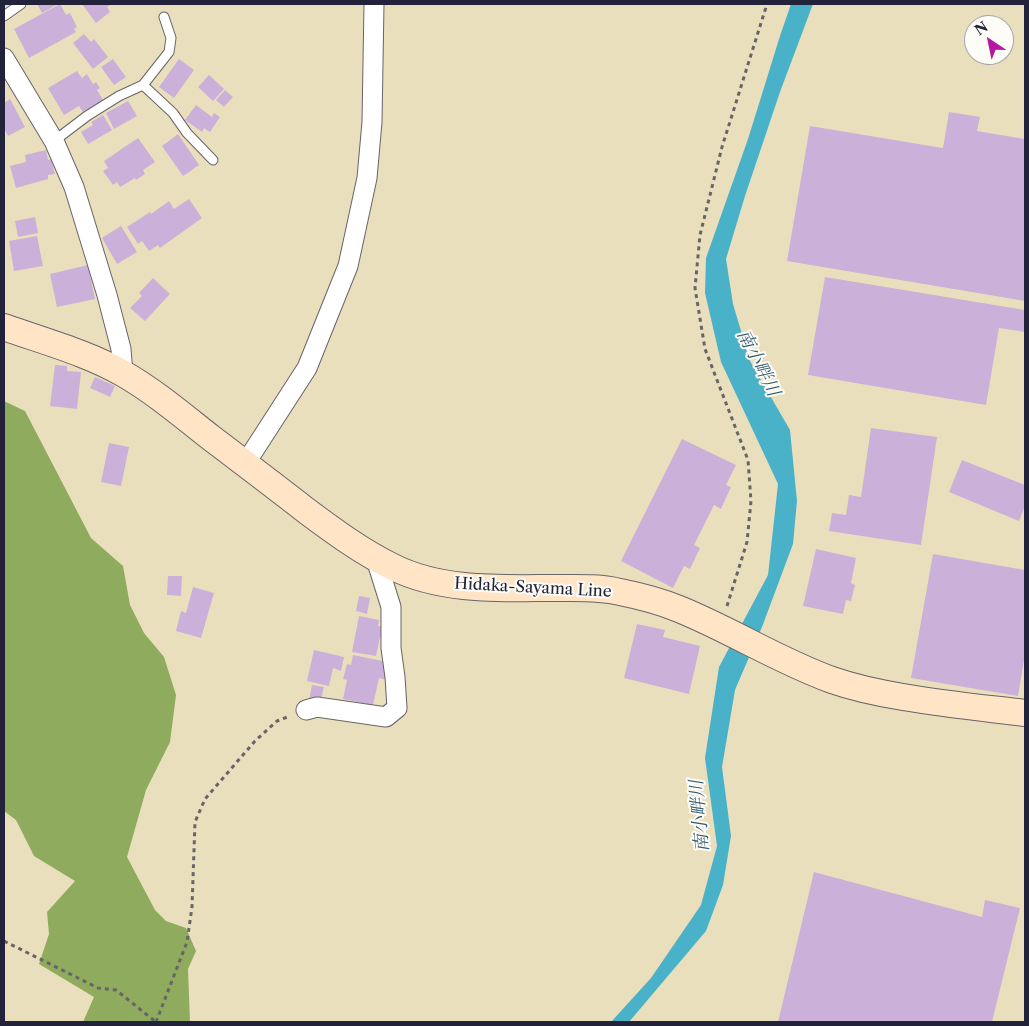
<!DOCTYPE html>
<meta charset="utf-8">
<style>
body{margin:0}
#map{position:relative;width:1029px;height:1026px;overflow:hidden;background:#eadfbc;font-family:"Libre Caslon Text",serif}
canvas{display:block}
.frame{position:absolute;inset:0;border:5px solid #22223b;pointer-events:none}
.north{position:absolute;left:964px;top:15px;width:50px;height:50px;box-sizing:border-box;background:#fdfcf7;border:1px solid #a5a5ac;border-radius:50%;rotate:326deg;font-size:14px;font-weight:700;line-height:20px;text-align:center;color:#22223b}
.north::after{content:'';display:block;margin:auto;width:18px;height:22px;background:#b5179e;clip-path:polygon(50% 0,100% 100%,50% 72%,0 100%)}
</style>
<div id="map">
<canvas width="1029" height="1026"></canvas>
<div class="frame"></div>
<div class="north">N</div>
</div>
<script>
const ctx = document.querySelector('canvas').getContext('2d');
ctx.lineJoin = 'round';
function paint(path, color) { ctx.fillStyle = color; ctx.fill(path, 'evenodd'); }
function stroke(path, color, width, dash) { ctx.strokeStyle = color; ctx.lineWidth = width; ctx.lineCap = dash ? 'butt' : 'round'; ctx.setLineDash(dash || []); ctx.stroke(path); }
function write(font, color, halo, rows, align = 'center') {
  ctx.font = font + ' "Libre Caslon Text","Noto Serif JP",serif'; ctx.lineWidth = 4; ctx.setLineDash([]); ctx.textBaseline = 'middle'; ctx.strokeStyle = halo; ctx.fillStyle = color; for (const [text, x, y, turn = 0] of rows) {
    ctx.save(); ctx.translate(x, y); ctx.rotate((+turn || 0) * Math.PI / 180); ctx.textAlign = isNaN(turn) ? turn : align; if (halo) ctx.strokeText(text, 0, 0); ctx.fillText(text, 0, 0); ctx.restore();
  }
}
const forest = new Path2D(`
 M4,401l21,10 66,127 32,28 7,39 14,28 20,24 12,38 -6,47 -24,48 -19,67 28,53 11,11 20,7 10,23 -8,18 2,53h-107l11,-25 -55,-33 10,-30 -2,-22 28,-31 -41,-25 -18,-36 -12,-9z`);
const water = new Path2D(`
 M791,4h22l-33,88 -35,104 -19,63 7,45 17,57 40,69 7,71 -4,43 -31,83 -27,63 -13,77 9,69 -8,49 -17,46 -77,91h-18l40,-44 50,-73 16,-59 -12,-88 14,-91 49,-92 10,-91 -57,-122 -16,-69 1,-35 42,-119 32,-103z`);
const building = new Path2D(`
 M37,4h21l-16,9z
 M60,4l6,11 4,-2 7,14 -3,2 2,3 -47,26 -15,-29z
 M82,4h30l-5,3 3,5 -14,11z
 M84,34l7,8 3,-3 14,18 -15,12 -20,-26z
 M113,59l13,18 -12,8 -13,-18z
 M179,59l15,11 -20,28 -15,-11z
 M77,71l5,7 5,-4 6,10 3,-2 4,6 -3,2 6,10 -20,12 -4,-6 -15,9 -16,-27z
 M209,75l15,14 -11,12 -15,-14z
 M225,90l8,7 -9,10 -8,-7z
 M10,99l15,28 -17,9 -4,-8v-25z
 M128,101l9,15 -23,13 -8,-16z
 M196,105l16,12 2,-4 6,4 -10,15 -6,-4 -2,4 -17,-12z
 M949,112l31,5 -3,14 48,8v162l-238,-40 23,-135 133,22z
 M103,115l9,15 -24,14 -7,-12 12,-7 -2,-3z
 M178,134l21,31 -16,11 -21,-30z
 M138,138l17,24 -12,8 2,4 -9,6 -1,-2 -15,9 -3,-5 -4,3 -10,-14 5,-3 -4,-7z
 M46,150l2,10 3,-1 4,15 -7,1v4l-32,9 -6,-22 16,-4 -1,-7z
 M189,199l13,19 -42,30 -2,-3 -9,6 -7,-10 -4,3 -11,-17 23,-15 1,2 18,-13 5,8z
 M35,217l3,16 -20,4 -3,-16z
 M121,226l16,26 -20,12 -15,-26z
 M37,236l6,30 -29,5 -5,-30z
 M88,265l7,34 -38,8 -7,-33z
 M825,277l200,33v22l-26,-4 -13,77 -178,-30z
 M153,278l17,16 -25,27 -15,-13 12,-12 -3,-3z
 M55,365l12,1v5l14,1 -4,37 -27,-3z
 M95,377l20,9 -5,11 -20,-9z
 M871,428l66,9 -16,108 -92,-14 3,-18 14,2 3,-20 12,2z
 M682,439l54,26 -10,20 5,2 -10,22 -7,-4 -20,40 6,3 -10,21 -6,-3 -11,22 -52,-27z
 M109,443l20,4 -8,39 -20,-4z
 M962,460l63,25v21l-6,15 -70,-29z
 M816,549l40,9 -5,25 4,2 -4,16 -5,-1 -3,14 -40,-8z
 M933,554l92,16v84l-7,42 -107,-18z
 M168,576h14l-1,20 -14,-1z
 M193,587l21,6 -13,45 -25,-7 5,-20 5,2z
 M359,596l11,2 -3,16 -11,-3z
 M359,616l20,4 -1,6 7,1 -2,11 -3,-1 -4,19 -24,-4z
 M637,624l28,6 -2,7 37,9 -11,48 -65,-16z
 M314,650l30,7 -3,14 -8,-3 -4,18 -22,-5z
 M353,655l35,7 -1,18 -8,-2 -6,27 -30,-6 4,-19 -4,-1 4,-15 4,1z
 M312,685l12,2 -4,16 -11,-3z
 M814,872l168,45 3,-17 35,8 -28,114h-214z`);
const path = new Path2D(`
 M727,606l20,-64 4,-41 -3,-41 -43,-111 -10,-61 5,-53 22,-88 45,-143
 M4,941l94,47 18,2 40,32
 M156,1022l31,-80 5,-35 3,-85 10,-23 50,-58 22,-20 13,-5`);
const lane = new Path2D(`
 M4,16l17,-12
 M143,85l30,28 14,20 26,27
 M54,141l33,-25 32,-20 24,-11 26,-33 2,-14 -7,-21`);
const street = new Path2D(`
 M4,58l50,83 20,46 33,108 14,54 2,25
 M245,464l62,-96 41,-102 19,-88 5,-56 2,-118
 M306,710l11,-3 69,10 11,-9 -2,-31 -4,-29v-41l-15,-48`);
const secondary = new Path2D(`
 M4,327c39,14 84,26 120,47 31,18 58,41 86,63 33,25 66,50 98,75 27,20 54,40 85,55 50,25 111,21 165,21 20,0 42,-1 62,4 20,4 40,9 59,17 52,21 100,52 153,71 23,8 47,13 71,17 40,7 81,11 122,16`);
const streetNames = [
 ["Hidaka-Sayama Line",533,588,3]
];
const waterNames = [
 ["南小畔川",758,363,63],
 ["南小畔川",700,816,-95]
];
paint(forest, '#8fab5d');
paint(water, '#4ab2c8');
paint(building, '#cbb1da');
stroke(lane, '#686468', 11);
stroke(street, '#686468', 21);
stroke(secondary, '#686468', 28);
stroke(path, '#686468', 3, [4, 4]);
stroke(lane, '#fff', 9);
stroke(street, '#fff', 19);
stroke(secondary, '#ffe4c6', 26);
write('16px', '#22223b', '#fdfcf7', streetNames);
write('italic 18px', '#325c73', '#fdfcf7', waterNames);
</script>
